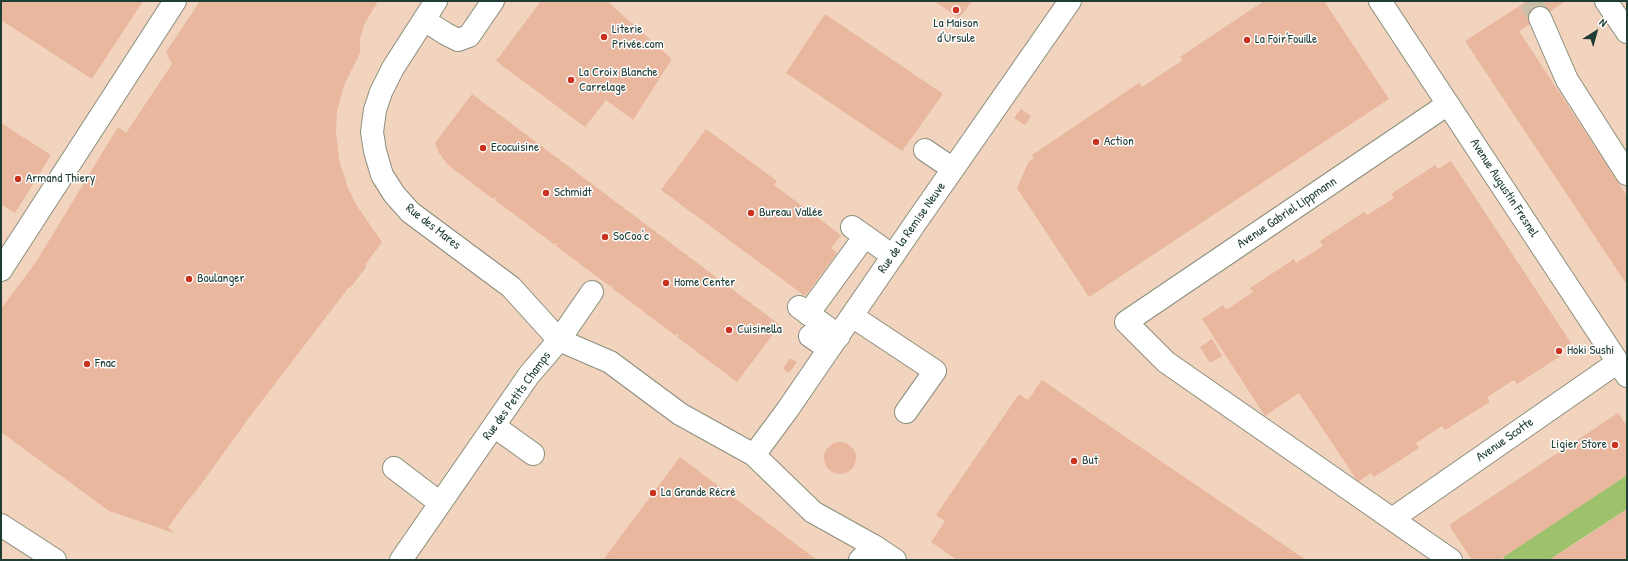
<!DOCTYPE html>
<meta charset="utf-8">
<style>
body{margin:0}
#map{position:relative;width:1628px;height:561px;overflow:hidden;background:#f5e0c5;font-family:"Patrick Hand",sans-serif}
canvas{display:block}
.frame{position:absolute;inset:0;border:2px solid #1f3d34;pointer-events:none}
.north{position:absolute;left:1576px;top:12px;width:40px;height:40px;-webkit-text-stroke:3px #fff;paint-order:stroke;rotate:37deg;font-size:11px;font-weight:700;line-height:16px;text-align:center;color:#1f3d34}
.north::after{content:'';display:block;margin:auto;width:14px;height:18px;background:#1f3d34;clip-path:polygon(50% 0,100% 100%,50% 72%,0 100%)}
</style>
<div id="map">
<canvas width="1628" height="561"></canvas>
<div class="frame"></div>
<div class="north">N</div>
</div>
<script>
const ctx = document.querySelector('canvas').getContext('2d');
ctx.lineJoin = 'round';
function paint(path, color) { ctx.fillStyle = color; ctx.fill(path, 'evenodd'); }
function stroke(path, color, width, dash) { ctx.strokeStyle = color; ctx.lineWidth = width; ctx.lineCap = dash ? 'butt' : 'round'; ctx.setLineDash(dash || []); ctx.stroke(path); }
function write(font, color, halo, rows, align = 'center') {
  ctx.font = font + ' "Patrick Hand",sans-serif'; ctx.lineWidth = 3; ctx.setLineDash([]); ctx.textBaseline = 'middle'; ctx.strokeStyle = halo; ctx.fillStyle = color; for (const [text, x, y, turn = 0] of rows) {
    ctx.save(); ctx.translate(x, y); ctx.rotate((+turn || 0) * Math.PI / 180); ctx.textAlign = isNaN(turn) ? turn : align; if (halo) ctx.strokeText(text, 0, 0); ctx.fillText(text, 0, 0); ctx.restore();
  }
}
const built = new Path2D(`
 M1,1h1626v559h-1626z`);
const green = new Path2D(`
 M1627,475v34l-78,51h-44l-2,-3z`);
const building = new Path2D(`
 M1,1h142l-51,78 -91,-59z
 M200,1h178l-13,22 -5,15v15l-15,30 -8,28 -1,20 3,29 9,28 9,18 25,36 -17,23 2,1 -17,22 -1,-1 -101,132 -54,75h-1l-25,33 6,6 -65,-22 -108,-79v-123l35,-47 82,-135 8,6 46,-69 -6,-12z
 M541,1h66l65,58 -39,61 -27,-20 -21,27 -89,-66z
 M934,1h38l-13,17z
 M1264,1h60l65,98 -300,198 -72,-109 12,-27 5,-3 -2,-3 107,-72 3,4 41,-27 -3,-3z
 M1527,1h39l-47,30 108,165v89l-162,-244z
 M825,14l118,80 -41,57 -116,-78z
 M472,94l308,231 -43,57 -60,-45 2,-1 -2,-2 -1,2 -64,-48 1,-2 -1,-1 -1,2 -55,-41 2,-2 -2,-1 -1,2 -60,-45 1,-2 -2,-1 -1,2 -45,-34 -9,-12 -4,-10z
 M1021,109l10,7 -6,9 -11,-7z
 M1,123l50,32 -36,58 -14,-9z
 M706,129l71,52 -3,4 67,50 -10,13 6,5 -32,43 -144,-106z
 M1451,161l120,182 -12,8 3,4 -23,15 -22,14 -3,-4 -27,17 3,5 -45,28 -3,-4 -26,17 3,5 -45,29 -3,-4 -13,9 -59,-89 -34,23 -63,-97 21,-14 3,5 27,-18 -3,-4 44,-29 2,4 27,-17 -3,-5 44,-29 3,3 27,-17 -3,-4 44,-29 3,4z
 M1212,339l10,17 -12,7 -10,-16z
 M790,358l7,4 -8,11 -6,-4z
 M1042,380l264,180h-349l-26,-18 14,-21 -9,-6 83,-121 9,6z
 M1618,413l9,13v49l-128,85h-27l-23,-35z
 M824 458a16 16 0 1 1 32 0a16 16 0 1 1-32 0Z
 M680,457l137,103h-214z
 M1627,509v51h-78l35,-22z`);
const minorTunnel = new Path2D(`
 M1530,1l10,17`);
const minor = new Path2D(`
 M436,1l-43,67 -12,24 -6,18 -3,22 3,19 7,24 12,19 16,18 101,75 48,53 33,-48
 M1380,1l247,375
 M1606,1l21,31
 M1540,18l27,62 60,94
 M424,20l22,14 12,6 11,-4 24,-35
 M1448,104l-322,218 40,40 285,198
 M925,150l28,19
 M852,227l41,29
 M1,270l174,-269
 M799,307l40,29
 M808,314l57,-78
 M852,316l83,55 -29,41
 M810,336l19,13
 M494,426l39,28
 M754,455l34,-46 126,-184 156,-224
 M394,468l46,35
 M1392,519l226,-157
 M1,525l54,35
 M401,560l128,-185 30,-35 51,22 70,52 74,41 59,57 61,34 21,14
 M860,560l14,-14`);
const markers = [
 [956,10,4,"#c8321e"],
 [604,37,4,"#c8321e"],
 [1247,40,4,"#c8321e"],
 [571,80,4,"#c8321e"],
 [1096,142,4,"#c8321e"],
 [483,148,4,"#c8321e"],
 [18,179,4,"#c8321e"],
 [546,193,4,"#c8321e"],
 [751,213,4,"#c8321e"],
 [605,237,4,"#c8321e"],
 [189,279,4,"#c8321e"],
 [666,283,4,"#c8321e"],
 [729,330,4,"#c8321e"],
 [1559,351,4,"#c8321e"],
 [87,364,4,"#c8321e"],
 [1615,445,4,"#c8321e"],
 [1074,461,4,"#c8321e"],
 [653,493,4,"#c8321e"]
];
const poiNames = [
 ["La Maison",956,24,"center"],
 ["d'Ursule",956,39,"center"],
 ["Literie",612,30],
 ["Privée.com",612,45],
 ["La Foir'Fouille",1255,40],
 ["La Croix Blanche",579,73],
 ["Carrelage",579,88],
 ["Action",1104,142],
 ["Ecocuisine",491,148],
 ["Armand Thiery",26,179],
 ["Schmidt",554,193],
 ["Bureau Vallée",759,213],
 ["SoCoo'c",613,237],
 ["Boulanger",197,279],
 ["Home Center",674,283],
 ["Cuisinella",737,330],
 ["Hoki Sushi",1567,351],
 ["Fnac",95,364],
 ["Ligier Store",1607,445,"right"],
 ["But",1082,461],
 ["La Grande Récré",661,493]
];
const streetNames = [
 ["Avenue Augustin Fresnel",1504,188,57],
 ["Avenue Gabriel Lippmann",1287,213,-34],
 ["Rue des Mares",433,227,38],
 ["Rue de la Remise Neuve",912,228,-55],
 ["Rue des Petits Champs",517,396,-54],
 ["Avenue Scotte",1505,440,-35]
];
paint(built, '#f2d4be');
paint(green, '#9ec26c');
paint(building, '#e9b69e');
stroke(minorTunnel, '#cabfa8', 22, [22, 11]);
stroke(minor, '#8a8e7c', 24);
stroke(minor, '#fff', 22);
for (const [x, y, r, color] of markers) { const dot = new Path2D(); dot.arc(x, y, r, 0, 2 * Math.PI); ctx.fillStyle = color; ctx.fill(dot); stroke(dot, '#fff', 1.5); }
write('13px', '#1f3d34', '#fff', poiNames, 'left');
write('13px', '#1f3d34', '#fff', streetNames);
</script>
